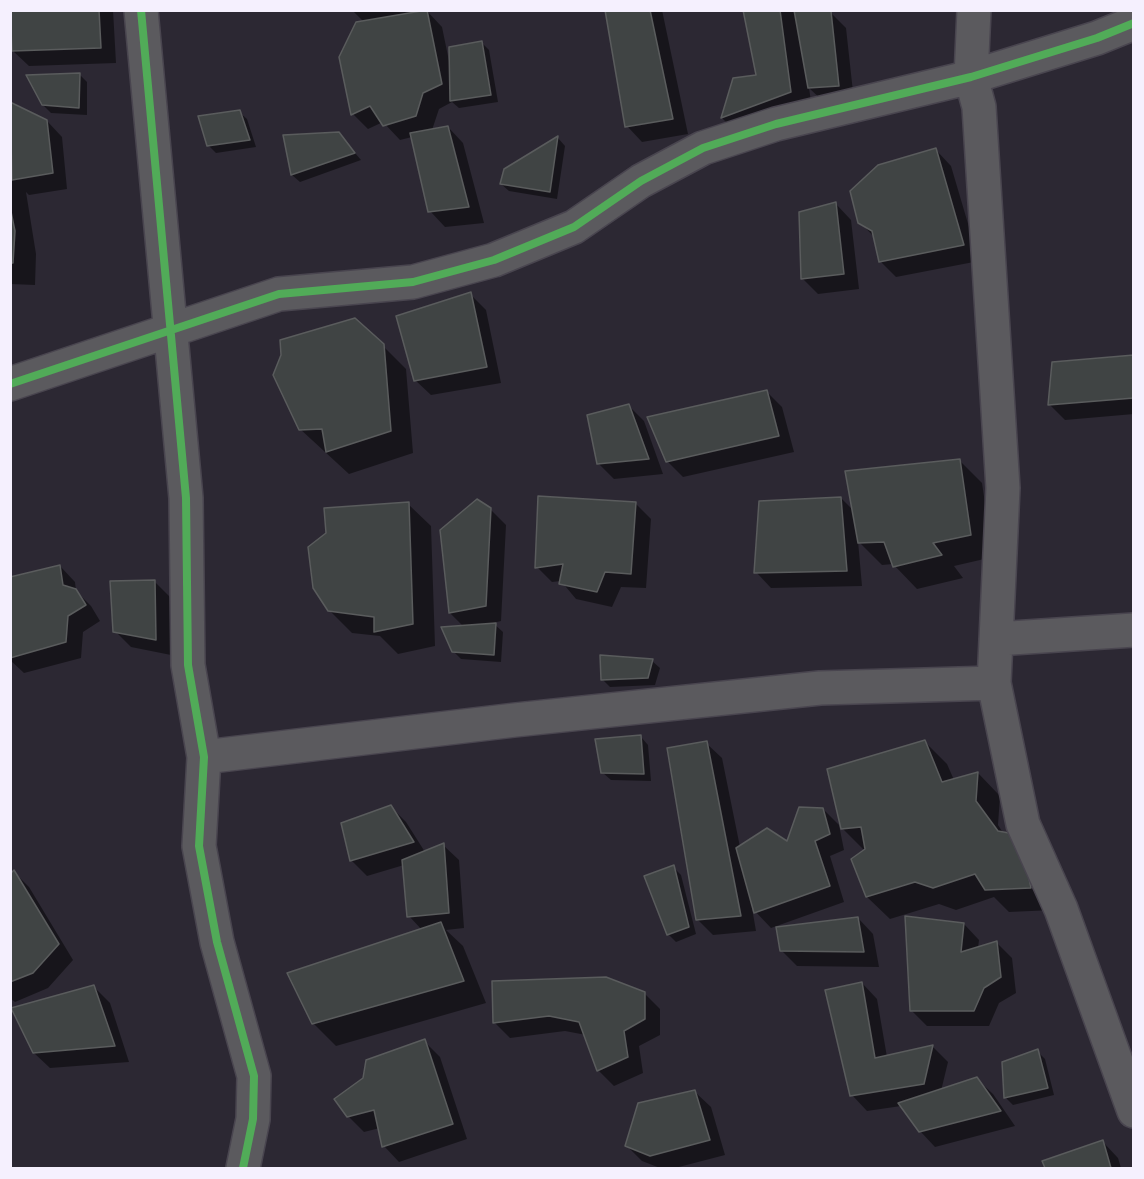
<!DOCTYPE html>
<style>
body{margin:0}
#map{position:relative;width:1144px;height:1179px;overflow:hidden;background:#2c2833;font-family:Roboto,sans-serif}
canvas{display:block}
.frame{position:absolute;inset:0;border:12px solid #f5f0fe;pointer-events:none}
</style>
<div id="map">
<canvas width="1144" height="1179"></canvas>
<div class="frame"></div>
</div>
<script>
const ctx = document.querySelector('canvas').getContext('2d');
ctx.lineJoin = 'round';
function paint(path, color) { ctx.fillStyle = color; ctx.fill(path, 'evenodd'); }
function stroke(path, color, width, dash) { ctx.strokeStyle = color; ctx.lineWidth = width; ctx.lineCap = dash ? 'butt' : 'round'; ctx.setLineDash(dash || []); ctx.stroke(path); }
const shadow = new Path2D(`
 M10,10h103l3,53 -87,3 -16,-15z
 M352,10h74l16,17 7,34 32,-19 8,8 9,52 -39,6 -7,-6 -13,7 -7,21 16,-3 15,16 21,80 -39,4 -15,-16 -18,-74 -12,3 -17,-18 -15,7 -15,-15 11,-92z
 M606,10h56l26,124 -46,8 -15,-16z
 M745,10l85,2 16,16 8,73 -29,2 -16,-15 4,27 -69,25 -22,-22 12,-38 23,-4z
 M79,74l8,8v33l-36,-2 -8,-8z
 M239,112l8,7 9,28 -40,6 -8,-8z
 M47,121l15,16 5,52 -38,6 -3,-3 10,62 -1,31 -25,-1v-121l3,3z
 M338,133l23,27 -61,22 -8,-7 -7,-39z
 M558,138l7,8 -8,53 -48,-8 -8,-7 4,-14z
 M936,150l15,16 28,95 -83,16 -16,-16 -5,-23 -15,-16z
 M836,204l15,16 8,69 -41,5 -16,-16z
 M470,294l16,16 15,73 -70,12 -16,-15z
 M383,346l23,23 7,84 -64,21 -49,-45z
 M1134,356v58l-69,6 -16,-16z
 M767,392l15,15 12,45 -111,25 -16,-16z
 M629,406l15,15 19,53 -49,5 -15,-15z
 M959,460l23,23 11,74 -39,9 9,12 -46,11 -24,-25 -11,1 -24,-24 4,45 -91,2 -15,-16 85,-74 13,13z
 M635,503l16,16 -5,69 -25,-1 -9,20 -36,-8 -15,-18 -9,1 -15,-15z
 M408,504l23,22 4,120 -37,8 -18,-18 -28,-3 -23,-23z
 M490,509l16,16 -5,96 -8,2 10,9 -2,30 -40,-3 -8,-8 11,-24 -14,-14z
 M60,566l15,16 1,9 15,15 9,15 -17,11 -2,26 -57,15 -14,-13v-81z
 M155,582l15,15 1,58 -40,-8 -16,-16z
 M652,661l8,7 -5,17 -45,2 -8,-8z
 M641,737l7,8 3,36 -40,-1 -8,-7z
 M925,742l22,22 7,16 24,-7 22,23 -2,29 55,85 -44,2 -15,-15 -38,13 -17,-6 -49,15 -23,-22 -2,-46 -23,-23z
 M706,743l16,15 18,89 48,-4 35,-34 16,16 5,25 -14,6 14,46 -73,26 -19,-20 4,23 -43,4 -16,-16z
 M390,806l16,16 19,30 18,-7 16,15 5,68 -18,2 17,16 23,57 -150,43 -23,-23 109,-93 -13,-14 -5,-51 -37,11 -16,-16z
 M673,867l8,8 15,59 -20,8 -8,-8z
 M14,872l15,15 44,73 -25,28 -33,14 -5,-4v-121z
 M858,918l15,16 6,33 -82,-1 -16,-16z
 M964,924l15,16 -1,8 19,-5 15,15 4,35 -17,10 -10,23h-62l-15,-15z
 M862,983l15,16 10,58 45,-11 16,16 -7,29 36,-12 16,15 22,32 -80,21 -15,-16 -19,-25 -34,5 -15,-16z
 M94,987l16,16 19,59 -79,6 -16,-15z
 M644,993l16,16v26l-21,11 4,27 -29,13 -15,-15 -13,-36 -21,-4 -55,7 -16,-16z
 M424,1041l16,16 27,82 -68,23 -15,-16 -4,-18 -16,4 -16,-16z
 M1037,1051l8,8 9,36 -41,10 -7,-7z
 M695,1092l16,15 14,48 -50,13h-15l-18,-7 -15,-15z
 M1103,1142l15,16 3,10h-75l-2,-6z`);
const building = new Path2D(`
 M10,10h89l2,38 -89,3z
 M427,10l15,74 -19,9 -7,23 -33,10 -13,-20 -19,9 -12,-58 17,-35z
 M605,10h45l23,109 -48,8z
 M743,10h37l11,82 -70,26 12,-40 23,-3z
 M794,10l37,1 8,75 -31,2z
 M482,41l9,54 -41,6 -1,-54z
 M80,73l-1,35 -37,-3 -16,-30z
 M10,102l37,18 6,53 -41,7z
 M240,110l10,30 -43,6 -9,-30z
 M448,126l21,81 -41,5 -18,-79z
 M339,132l16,21 -64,22 -8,-40z
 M558,136l-8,56 -50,-8 4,-15z
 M936,148l28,97 -85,17 -7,-31 -14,-8 -8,-32 28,-26z
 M836,202l8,72 -43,5 -2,-67z
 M10,207l5,24 -2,32h-3z
 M471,292l16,75 -73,14 -18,-65z
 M355,318l29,26 7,87 -65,21 -4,-23 -23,1 -26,-55 8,-20 -1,-15z
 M1134,355v43l-86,7 4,-43z
 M767,390l12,46 -113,26 -19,-45z
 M629,404l20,55 -52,5 -10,-49z
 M960,459l11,76 -38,8 9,12 -49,12 -9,-25 -26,1 -13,-72z
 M538,496l98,6 -5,72 -26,-2 -8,20 -38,-8 4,-20 -28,4z
 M841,497l6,74 -93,2 5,-72z
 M477,499l14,9 -5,98 -37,7 -9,-83z
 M409,502l4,122 -39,8v-15l-46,-6 -15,-23 -5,-41 18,-14 -2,-25z
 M60,565l3,20 13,4 10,16 -18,11 -2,26 -56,16v-81z
 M155,580l1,60 -43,-8 -3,-51z
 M496,623l-2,32 -42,-3 -11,-25z
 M600,655l53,4 -5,19 -47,2z
 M641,735l3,39 -43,-1 -6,-34z
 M925,740l17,42 36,-10 -2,29 22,30 22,4 11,53 -46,2 -10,-16 -42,14 -18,-6 -49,15 -15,-38 14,-10 -4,-22 -20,2 -14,-60z
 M707,741l34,175 -45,4 -29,-172z
 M391,805l23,37 -64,19 -9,-38z
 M799,807l24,1 7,26 -15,7 15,45 -76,27 -18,-65 31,-20 20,13z
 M444,843l5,70 -42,4 -5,-57z
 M674,865l15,62 -22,8 -23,-59z
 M14,870l45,74 -26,29 -23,9v-108z
 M905,916l59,7 -3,29 36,-11 4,36 -17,11 -10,23h-64z
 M858,917l6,35 -84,-1 -4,-24z
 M441,922l23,59 -152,43 -25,-51z
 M606,977l39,15v27l-21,12 4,26 -31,14 -18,-49 -30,-6 -56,7 -1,-42z
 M862,982l13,76 58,-13 -9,39 -74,12 -25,-106z
 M94,985l21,61 -82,7 -22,-45z
 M425,1039l28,85 -71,23 -8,-37 -27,7 -13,-18 29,-21 3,-18z
 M1038,1049l10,39 -44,10 -2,-36z
 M977,1077l24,34 -82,21 -21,-29z
 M695,1090l15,50 -60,16 -25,-10 13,-43z
 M1103,1140l8,28h-66l-3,-7z`);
const minor = new Path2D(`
 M141,10l45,488 2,167 16,92 -5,89 18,96 37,134 -1,43 -10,49
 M974,10l-3,67 8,30 24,381 -9,195 29,141 38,85 73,202
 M10,384l269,-90 134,-12 81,-22 80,-33 67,-46 62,-33 73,-24 195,-47 126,-39 37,-15
 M996,639l138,-9
 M204,757l311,-37 305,-32 174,-5`);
const cycleway = new Path2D(`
 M141,10l45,488 2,167 16,92 -5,89 18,96 37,134 -1,43 -10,49
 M10,384l269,-90 134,-12 81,-22 80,-33 67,-46 62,-33 73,-24 195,-47 126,-39 37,-15`);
paint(shadow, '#0007');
paint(building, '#404444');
stroke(building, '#5a5c5d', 1.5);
stroke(minor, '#49454f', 36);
stroke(minor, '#5b5a5e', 33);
stroke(cycleway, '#51ab58', 8);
</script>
